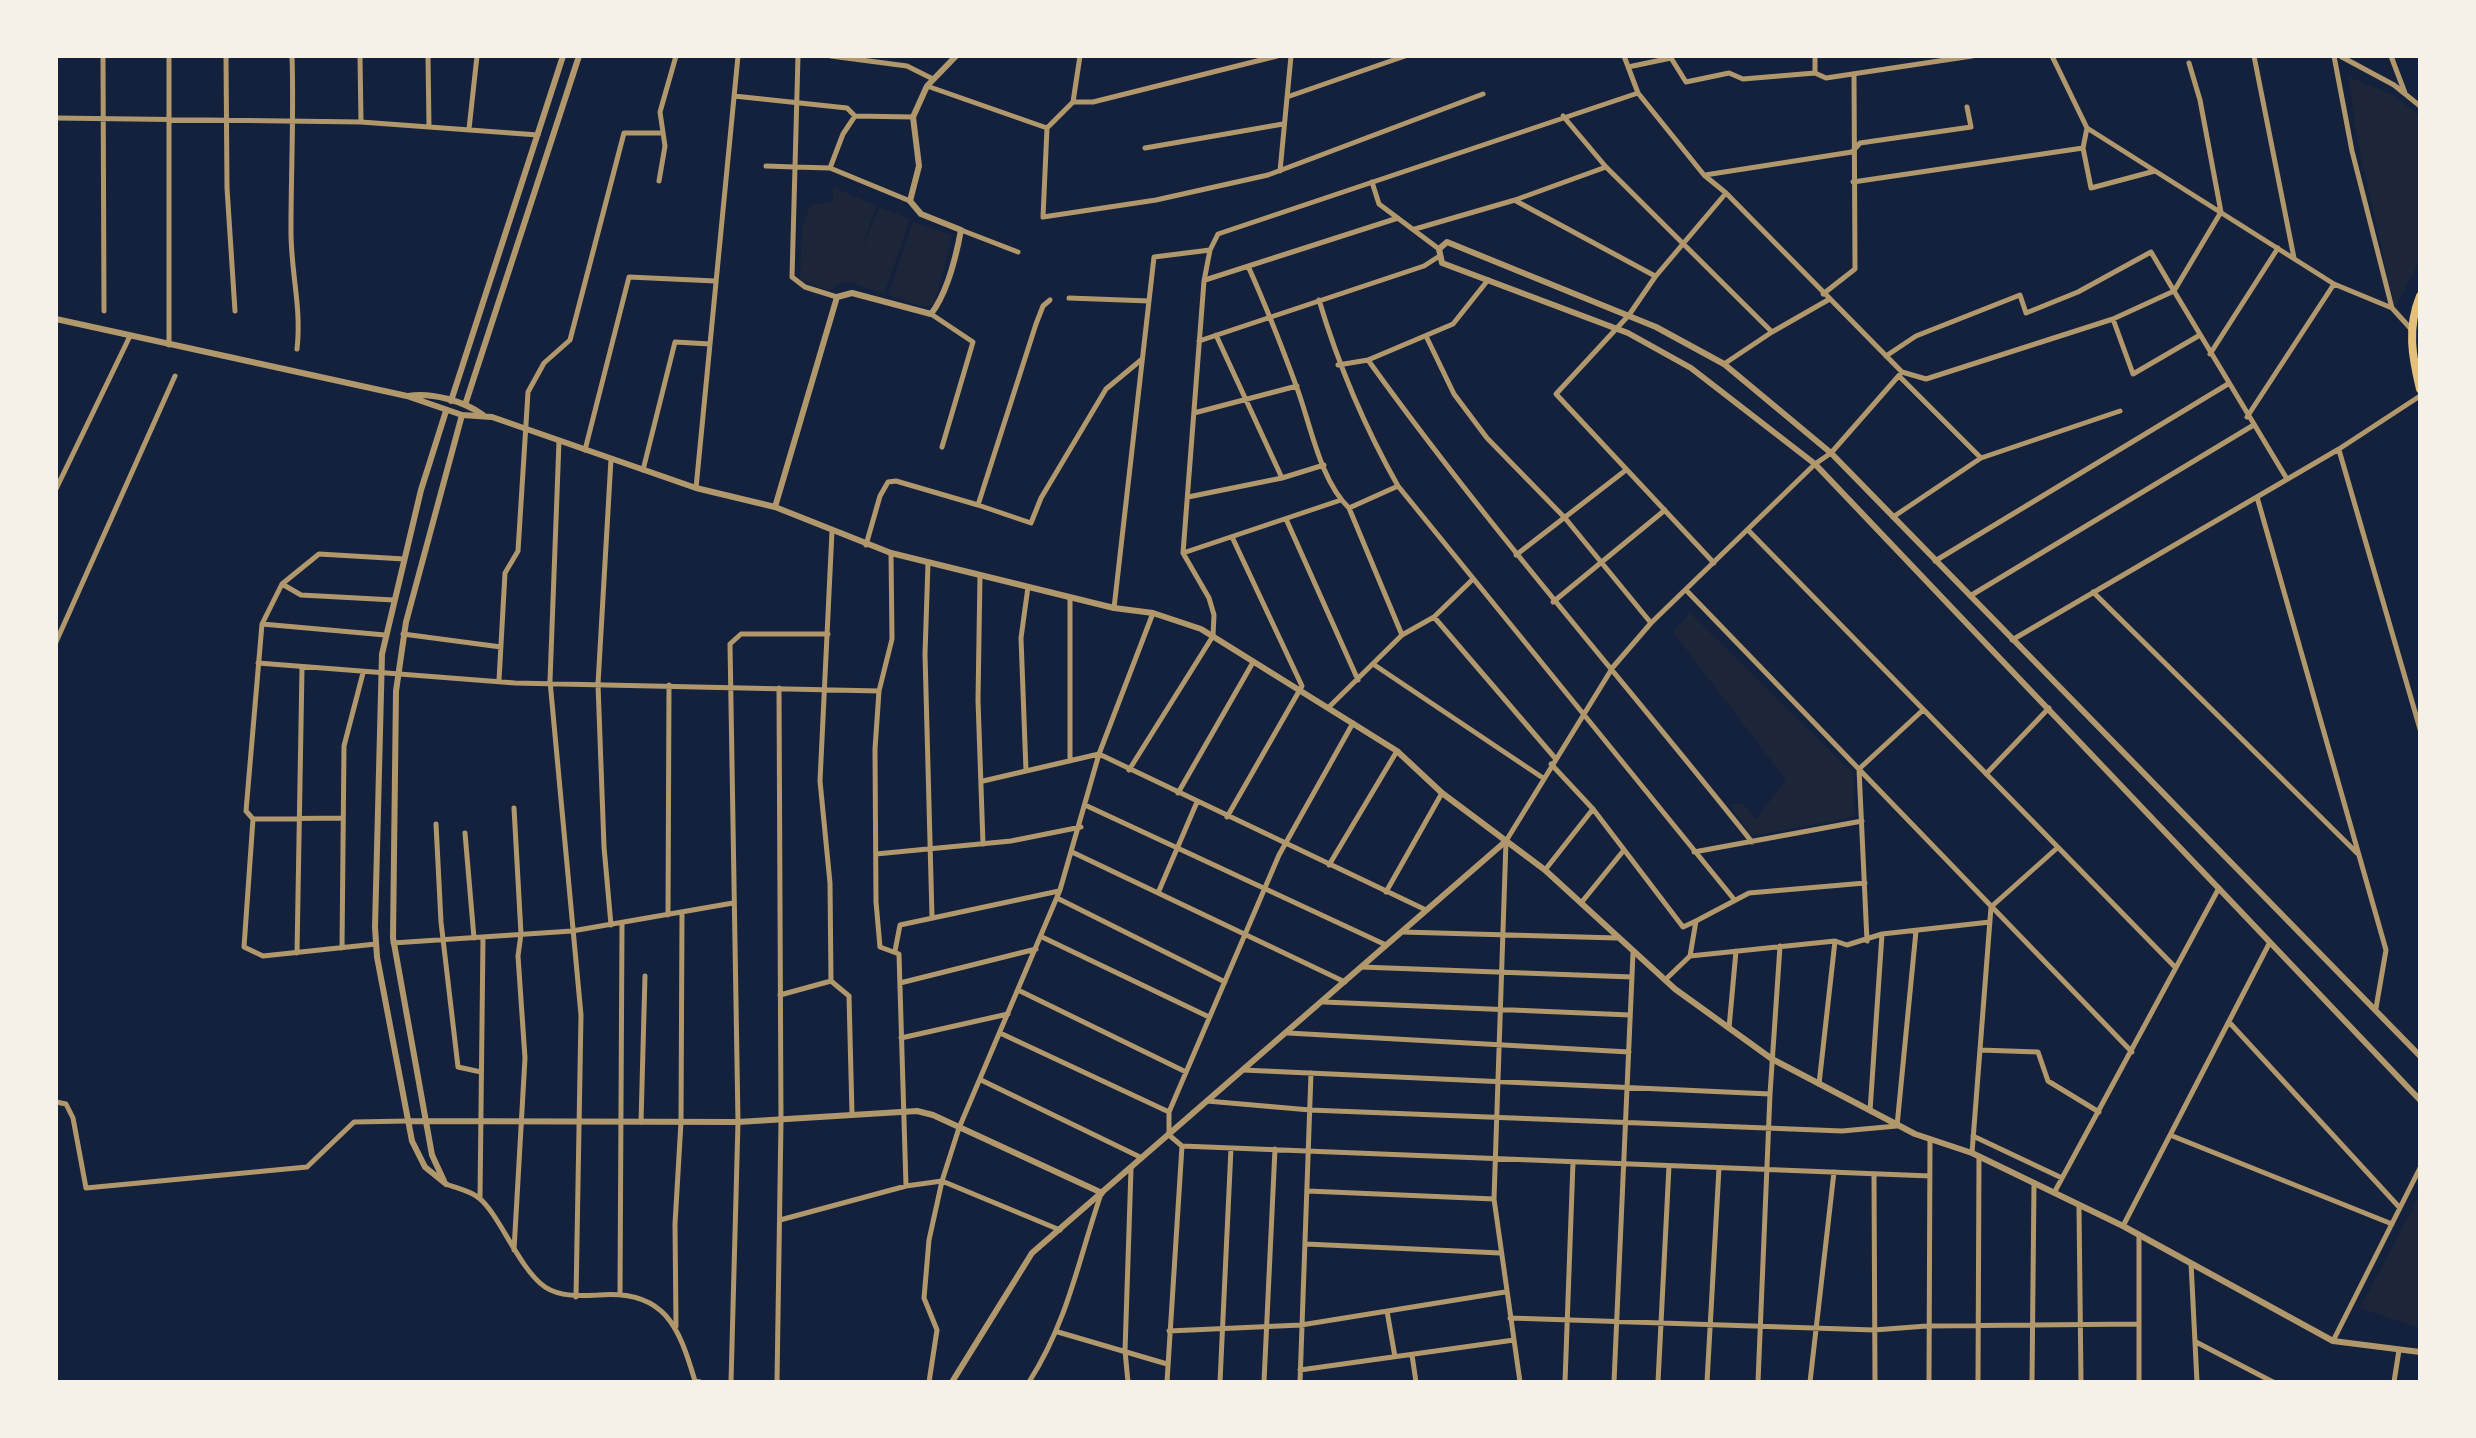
<!DOCTYPE html>
<style>
body{margin:0}
#map{position:relative;width:2476px;height:1438px;overflow:hidden;background:#14213d;font-family:"Archivo Narrow",sans-serif}
canvas{display:block}
.frame{position:absolute;inset:0;border:58px solid #f6f1e7;pointer-events:none}
</style>
<div id="map">
<canvas width="2476" height="1438"></canvas>
<div class="frame"></div>
</div>
<script>
const ctx = document.querySelector('canvas').getContext('2d');
ctx.lineJoin = 'round';
function paint(path, color) { ctx.fillStyle = color; ctx.fill(path, 'evenodd'); }
function stroke(path, color, width, dash) { ctx.strokeStyle = color; ctx.lineWidth = width; ctx.lineCap = dash ? 'butt' : 'round'; ctx.setLineDash(dash || []); ctx.stroke(path); }
const green = new Path2D(`
 M2349,77l44,18 27,21v144l-25,48 -39,-174z
 M833,187l43,19 -16,49 19,-48 31,12 -26,75 -34,-12 -12,1 -8,8 -30,-11 2,-52 8,-23 23,-3z
 M913,222l40,13 -19,69 -10,3 -36,-12z
 M1690,613l163,160 2,44 -103,19 -23,-32h13l14,15 30,-39 -113,-148z
 M2420,1195v133l-60,-20z`);
const minor = new Path2D(`
 M103,56l1,255
 M169,56v289
 M226,56l1,132 8,123
 M292,56c2,58 -1,114 -1,171 -1,42 11,80 6,122
 M360,56l1,66
 M428,56l1,71
 M798,56l-3,111 35,1 80,33
 M831,56l76,10 26,13
 M1624,56l14,37 66,82 22,18 176,179 24,7 187,-60 61,-28 -23,-39 -73,40 -52,21 -6,-18 -104,41 -30,20
 M1815,56v17
 M2052,56l35,72 247,156 58,24 19,21
 M2254,56l40,202
 M2334,56l18,95 40,157
 M2340,56l54,29 26,21
 M2391,56l14,37
 M2189,63l11,37 21,112 -47,79 113,188
 M1628,67l43,-9 15,24 43,-9 14,6 72,-6 11,5 146,-22
 M927,86l120,42 26,-26h20l184,-46
 M734,96l113,12 8,8
 M1287,97l118,-41
 M1073,102l7,-46
 M1563,116l43,51 166,165 56,-32
 M56,118l305,4 177,13
 M1047,128l-4,89 113,-17 112,-25 215,-81
 M2087,128l-4,20 8,40 64,-17
 M469,129l8,-73
 M1145,148l138,-24
 M766,166l29,1 -3,110 13,10 32,10
 M830,168l13,-34 12,-18 58,1
 M1280,171l11,-115
 M1705,175l147,-23 8,-9 111,-16 -4,-20
 M659,181l6,-35 -5,-34 16,-56
 M1372,182l7,22 60,45
 M1853,182l230,-34
 M1516,201l139,75
 M1415,229l100,-29 91,-33
 M961,230l57,22
 M1248,266c18,40 34,81 49,122 14,38 23,92 52,120l53,127
 M1205,280l193,-62
 M1823,294l32,-25 -1,-195
 M1069,298l80,3
 M1319,300c20,67 45,126 79,186l335,412
 M931,314l42,28 -31,105
 M2113,319l20,55 67,-39
 M1426,336l28,58 33,44 78,80 86,105
 M1199,341l225,-75 14,-9
 M2210,354l68,-106
 M1368,360c120,167 256,321 384,482
 M1724,364l48,-32
 M1338,365l30,-5 85,-36 35,-44
 M1899,376l82,82
 M1194,413l103,-27
 M2247,417l87,-133
 M559,441l-9,240 31,334 -5,282
 M585,450l44,-173 86,4
 M2339,450l81,279
 M611,459l-13,225 6,163 7,78
 M643,470l32,-128 35,2
 M1282,478l42,-13
 M696,488l42,-432
 M56,489l74,-153
 M1188,497l94,-19 -66,-143
 M2257,497l129,453 -10,58
 M978,505l53,18 10,-25 65,-109 35,-29
 M1349,508l49,-22
 M1893,517l88,-59 139,-47
 M1286,519l72,161
 M1748,530l426,436
 M832,531l-12,250 10,102 1,98 18,15 3,118
 M866,545l14,-49 8,-14 8,-1 82,24 58,-181 7,-18 7,-6
 M891,553l1,86 -13,52 -4,58 1,153 4,45 19,7 7,232
 M1183,553l158,-53
 M1516,555l110,-85
 M1935,561l293,-177
 M928,563l-3,91 7,263
 M1714,563l-158,-169 73,-79 26,-38 71,-84
 M980,575l-2,125 5,144
 M282,584l19,11 93,5
 M1686,590l446,462
 M2093,592l264,261
 M1970,596l282,-170
 M1070,597v164
 M1553,602l112,-92
 M1114,608l40,-351 56,-7
 M1434,617l121,141
 M262,624l123,11
 M403,634l98,13
 M2012,640l327,-191 81,-53
 M56,642l119,-266
 M258,663l257,20 364,8
 M1373,664l170,114
 M499,680l6,-107 13,-22 10,-159 16,-29 26,-23 54,-207h39
 M1328,708l74,-73 32,-18 38,-37
 M1353,723l-74,132 -110,257v23l13,11 748,30
 M1551,764l42,45 90,118 13,-6
 M1129,770l84,-134 1,-21 -5,-17 -26,-45 21,-272 6,-31 8,-16 420,-141
 M1026,771l-5,-133 7,-51
 M1986,774l63,-66
 M983,781l116,-27 327,156
 M1178,793l74,-129
 M1085,805l301,140
 M1227,817l75,-131 -69,-147
 M253,819l89,-1
 M436,824l5,98 17,145 23,5
 M465,833l9,105
 M1072,852l273,130
 M1694,852l168,-31
 M876,854l135,-13 70,-14
 M1329,865l68,-114
 M1545,870l48,-61
 M1386,892l56,-99
 M1158,893l39,-91
 M1057,898l168,84
 M1581,903l43,-53
 M668,915l1,-230
 M1402,932l215,6
 M1042,937l167,80
 M1867,941l-8,-172 64,-59
 M393,943l179,-12 161,-28
 M376,944l-113,12 -19,-9 9,-128 -7,-8 16,-187 20,-40 37,-30 85,5
 M342,948l2,-202 19,-73
 M895,951l5,-26 159,-34
 M297,953l5,-285
 M1690,956l6,-35 53,-28 116,-10
 M1361,967l271,10
 M1665,980l25,-24 145,-15 12,4 35,-11 108,-12
 M900,983l136,-34
 M1018,990l168,82
 M780,995l51,-14
 M1324,1002l306,13
 M2229,1022l171,186
 M1729,1028l7,-77
 M1000,1033l169,79
 M1288,1033l341,19
 M901,1038l107,-24
 M1980,1050l58,2 10,29 51,31
 M1243,1070l527,24
 M981,1080l161,78
 M1819,1084l16,-143
 M1207,1101l103,9 532,21 55,-5 19,-195
 M56,1102l10,2 7,14 13,70 221,-21 47,-45 54,-1
 M1870,1111l12,-177
 M641,1122l4,-146
 M2170,1135l222,89
 M1973,1136l89,42
 M1972,1153l19,-246 65,-58
 M1874,1174l1,208
 M446,1184c10,4 25,7 33,14 21,17 40,71 66,89 15,10 36,9 53,8 67,-6 81,32 97,86l5,1
 M1308,1191l186,8
 M2054,1193l165,-305
 M480,1198l3,-261
 M2079,1207l2,175
 M780,1220l126,-34 36,-5 118,49
 M2123,1226l147,-284
 M1306,1244l194,9
 M514,1250l11,-192 -7,-102 3,-22 -7,-126
 M2191,1263l6,119
 M620,1293l2,-370
 M1387,1311l8,46
 M1510,1318l364,12 53,-4 212,-2
 M676,1326l-1,-102 6,-102 1,-208
 M1169,1331l132,-6 204,-33
 M1058,1332l109,32
 M2333,1341l87,-173
 M2196,1342l77,40
 M1412,1355l4,27
 M1300,1370l214,-30
 M731,1382l7,-260 -8,-478 11,-10h87
 M777,1382l4,-261 -2,-433
 M929,1382l8,-52 -13,-32 5,-58 13,-59 17,-53 101,-238 39,-136 54,-141
 M1029,1382c39,-61 49,-121 72,-188
 M1128,1382l-3,-31 6,-182
 M1167,1382l15,-236
 M1220,1382l11,-234
 M1264,1382l11,-233
 M1300,1382l11,-309
 M1520,1382l-26,-183 12,-358 107,-174 38,-44 164,-159 16,-11 71,-81
 M1565,1382l8,-220
 M1614,1382l19,-429
 M1658,1382l11,-216
 M1707,1382l12,-214
 M1758,1382l12,-288 10,-148
 M1810,1382l24,-210
 M1929,1382l1,-243
 M1978,1382l1,-226
 M2032,1382l2,-198
 M2139,1382v-147
 M2394,1382l5,-32`);
const tertiary = new Path2D(`
 M56,319l351,77 55,19 30,2 204,71 79,19 116,46 223,55 39,5 48,16 196,122 45,42 103,77 130,119 97,70 143,75 57,19 151,73 210,115 87,11
 M408,396c23,-4 56,5 75,19
 M451,401l112,-345
 M465,405l114,-349
 M775,507l62,-210 15,-4 79,21c17,-22 25,-57 30,-84l-40,-16 -11,-13 9,-35 -6,-49 14,-31 29,-30
 M2420,1056l-589,-603 -107,-89 -68,-37 -209,-85 -8,7 3,14 186,70 63,35 124,96 605,636
 M408,1121l330,1 179,-11 16,4 169,78
 M444,1181l-12,-26 -39,-217 3,-247 10,-69 56,-207
 M446,1184l-21,-17 -13,-26 -35,-184 -2,-30 7,-273 39,-164 25,-79
 M952,1382l80,-129 474,-412`);
const primary = new Path2D(`
 M2420,296c-13,32 -8,60 0,93`);
paint(green, '#1d2539');
stroke(minor, '#b1986c', 5);
stroke(tertiary, '#b1986c', 6);
stroke(primary, '#e5c07b', 8);
</script>
